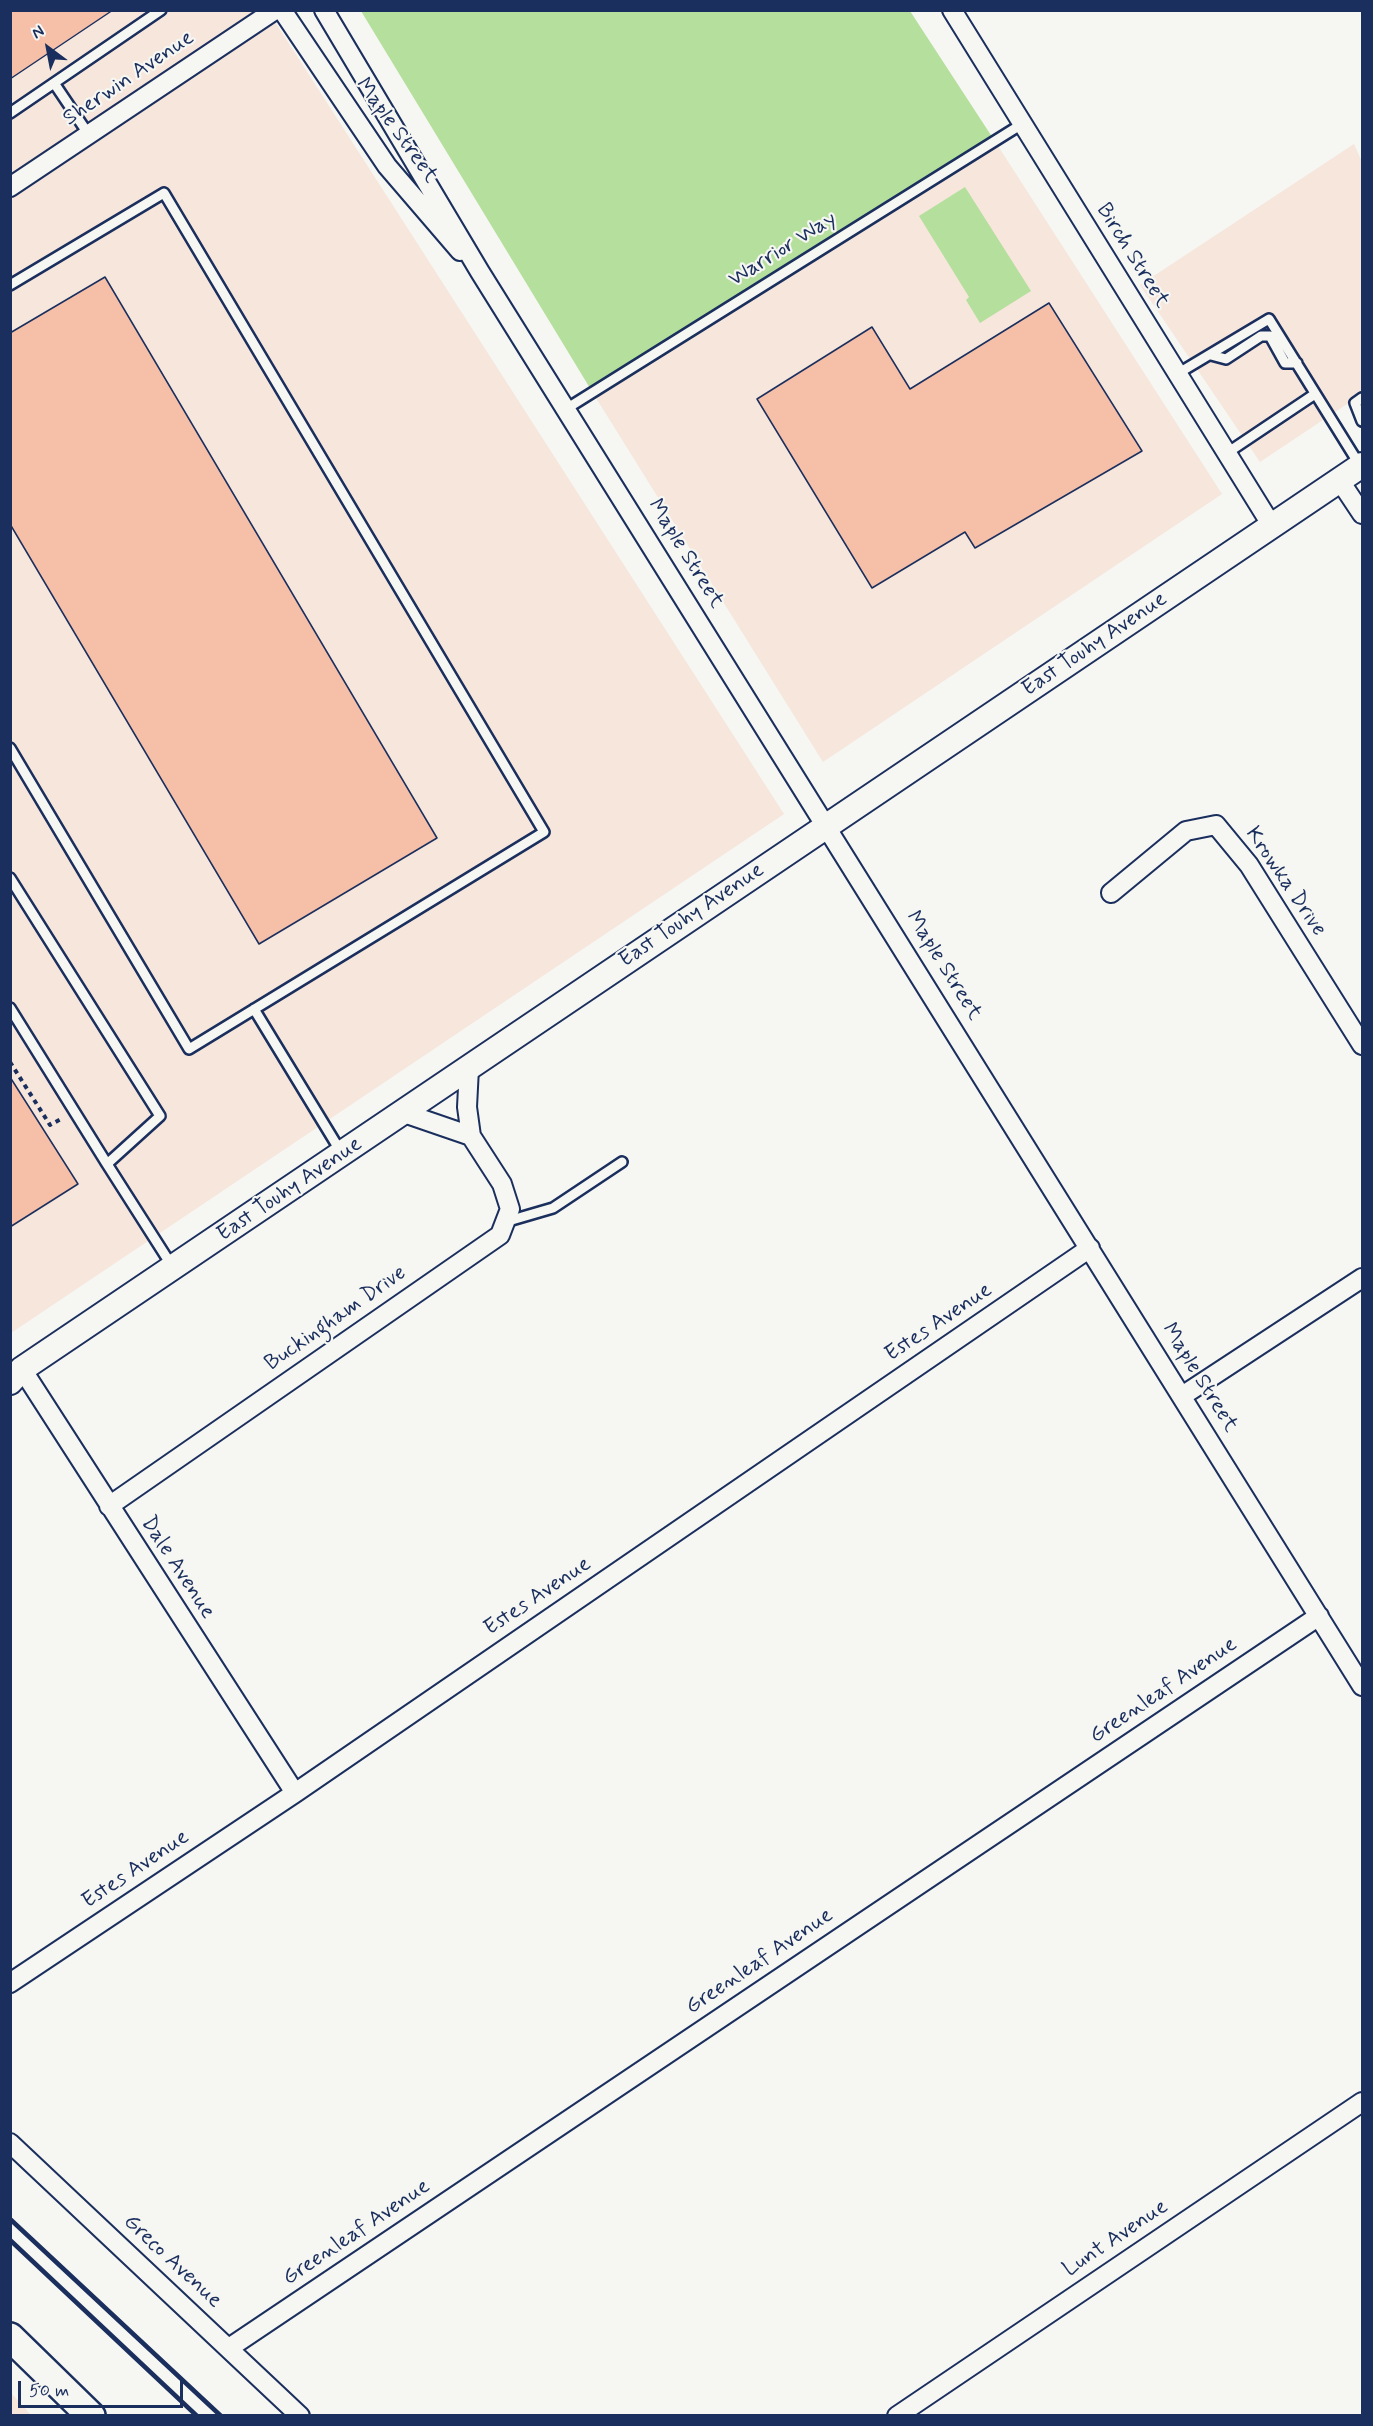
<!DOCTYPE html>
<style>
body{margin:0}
#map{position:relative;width:1373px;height:2426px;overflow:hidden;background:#f6f6f2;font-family:Mynerve,sans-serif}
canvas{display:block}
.frame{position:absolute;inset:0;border:12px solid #1b2f5e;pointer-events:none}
.north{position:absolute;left:18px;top:18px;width:60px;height:60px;-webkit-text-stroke:4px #f6f6f2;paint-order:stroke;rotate:328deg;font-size:16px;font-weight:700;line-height:24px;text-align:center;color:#1b2f5e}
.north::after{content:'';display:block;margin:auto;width:21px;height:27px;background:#1b2f5e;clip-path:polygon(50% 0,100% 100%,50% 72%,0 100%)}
.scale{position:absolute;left:18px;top:2381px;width:165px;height:27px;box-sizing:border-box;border:3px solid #1b2f5e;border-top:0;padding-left:8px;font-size:18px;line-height:21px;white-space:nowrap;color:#1b2f5e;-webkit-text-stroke:4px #f6f6f2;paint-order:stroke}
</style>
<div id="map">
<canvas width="1373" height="2426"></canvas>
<div class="frame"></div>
<div class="north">N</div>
<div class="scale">50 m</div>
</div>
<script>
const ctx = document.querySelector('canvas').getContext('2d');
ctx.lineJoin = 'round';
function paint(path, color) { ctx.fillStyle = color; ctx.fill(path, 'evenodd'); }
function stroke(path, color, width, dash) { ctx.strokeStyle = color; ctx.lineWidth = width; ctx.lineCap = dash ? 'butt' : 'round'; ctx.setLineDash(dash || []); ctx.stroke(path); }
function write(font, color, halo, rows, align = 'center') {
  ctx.font = font + ' Mynerve,sans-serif'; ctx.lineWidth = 4.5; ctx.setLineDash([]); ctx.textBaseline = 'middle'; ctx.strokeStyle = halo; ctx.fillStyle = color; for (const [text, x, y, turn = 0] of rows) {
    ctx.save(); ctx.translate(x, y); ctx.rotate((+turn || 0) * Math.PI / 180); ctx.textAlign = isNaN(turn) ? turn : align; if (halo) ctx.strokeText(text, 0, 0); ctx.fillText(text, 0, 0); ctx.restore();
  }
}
const built = new Path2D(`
 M11,11h257l516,803 -773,519z
 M1354,144l8,18v232l-102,68 -120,-177z
 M998,146l224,348 -399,268 -227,-364z
 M10,2393h1l20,22h-20z`);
const green = new Path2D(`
 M361,11h549l88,135 -402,252z
 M965,187l66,104 -51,32 -14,-23 3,-3 -50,-81z`);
const building = new Path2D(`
 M10,10h103l-103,69z
 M105,277l332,561 -178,106 -249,-420v-191z
 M1049,303l93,148 -167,97 -10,-16 -93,56 -115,-189 115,-72 38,62z
 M10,1077l68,107 -68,43z`);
const path = new Path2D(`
 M10,1062l40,63 13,-7`);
const lane = new Path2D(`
 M54,83l35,52
 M10,113l151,-103
 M10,285l154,-92 380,639 -355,217 -179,-301
 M1211,355l15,4 35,-23h9l15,27h12
 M1177,374l92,-55 90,145
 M1362,398l-7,5 7,18
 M566,409l456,-285
 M1227,453l88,-59
 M10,878l150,238 -53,48 65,102
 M10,1008l97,156
 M254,1009l87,143
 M505,1222l48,-14 69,-46`);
const street = new Path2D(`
 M282,10l105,156 73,85
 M324,10l156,262 882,1414
 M952,10l320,516
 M10,187l265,-177
 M1340,481l22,33
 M1111,893l75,-62 30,-6 33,40 113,180
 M404,1113l67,23
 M22,1369l273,424
 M1182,1396l180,-118
 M109,1506l391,-271 10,-26 -8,-25 -31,-48 -4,-29 2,-39
 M10,1983l285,-190 795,-545
 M10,2143l290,273
 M229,2348l1090,-732
 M897,2416l465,-314`);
const secondary = new Path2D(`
 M10,1382l12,-13 1340,-904`);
const primary = new Path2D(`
 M10,2337l81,79`);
const rail = new Path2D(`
 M10,2219l211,197
 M10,2240l187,176`);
const streetNames = [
 ["Sherwin Avenue",129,79,-34],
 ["Maple Street",396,131,54],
 ["Warrior Way",783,250,-32],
 ["Birch Street",1132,256,58],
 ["Maple Street",685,554,58],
 ["East Touhy Avenue",1095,645,-34],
 ["Krowka Drive",1285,882,56],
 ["East Touhy Avenue",692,916,-34],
 ["Maple Street",943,966,58],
 ["East Touhy Avenue",290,1190,-34],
 ["Buckingham Drive",336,1319,-35],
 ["Estes Avenue",939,1323,-34],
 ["Maple Street",1199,1378,58],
 ["Dale Avenue",177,1568,57],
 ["Estes Avenue",538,1597,-34],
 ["Greenleaf Avenue",1164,1691,-34],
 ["Estes Avenue",136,1870,-34],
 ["Greenleaf Avenue",760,1962,-34],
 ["Greenleaf Avenue",357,2233,-34],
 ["Lunt Avenue",1116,2239,-34],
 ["Greco Avenue",172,2262,43]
];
paint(built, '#f6e6dc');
paint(green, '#b5df9c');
paint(building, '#f5bfa8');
stroke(building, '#1b2f5e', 1.5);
stroke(lane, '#1b2f5e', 14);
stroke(street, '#1b2f5e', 22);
stroke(secondary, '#1b2f5e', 28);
stroke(primary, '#1b2f5e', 32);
stroke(path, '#1b2f5e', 4, [4.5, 4.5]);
stroke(lane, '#f6f6f2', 9);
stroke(street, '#f6f6f2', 18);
stroke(secondary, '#f6f6f2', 24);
stroke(primary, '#f6f6f2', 27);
stroke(rail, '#1b2f5e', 4.5);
write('22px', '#1b2f5e', '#f6f6f2', streetNames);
</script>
